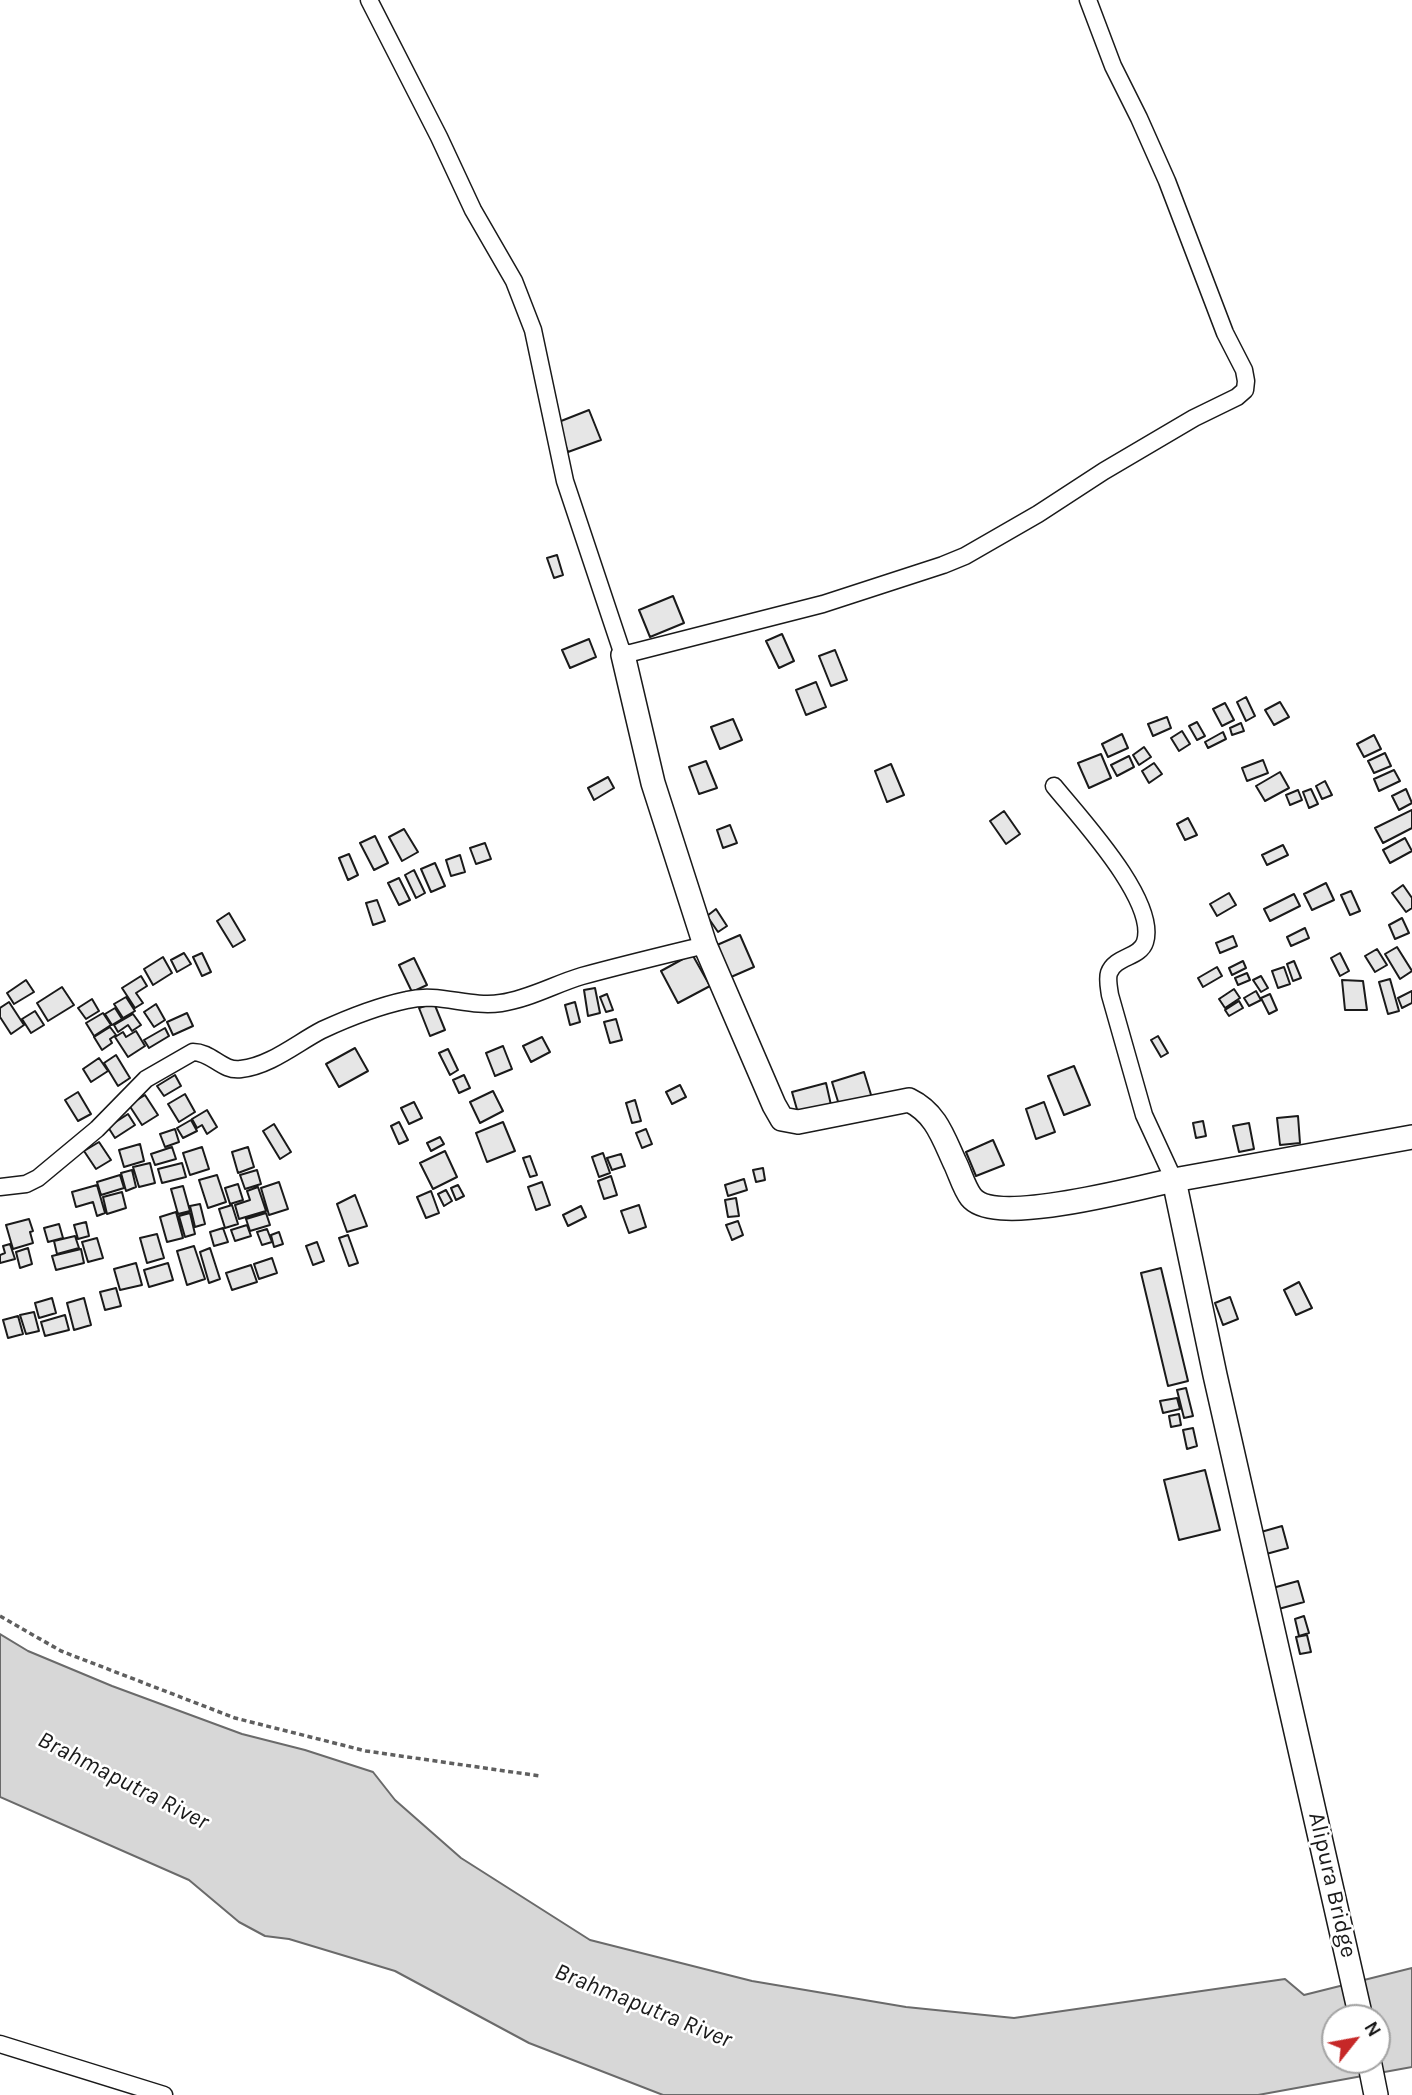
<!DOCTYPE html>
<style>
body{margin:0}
#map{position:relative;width:1412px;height:2095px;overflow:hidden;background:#fff;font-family:Karla,sans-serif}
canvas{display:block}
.north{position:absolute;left:1321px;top:2004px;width:70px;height:70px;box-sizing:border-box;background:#fff;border:2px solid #a3a3a3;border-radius:50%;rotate:59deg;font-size:19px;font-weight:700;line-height:28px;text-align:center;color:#1a1a1a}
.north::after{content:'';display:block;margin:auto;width:24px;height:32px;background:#c62828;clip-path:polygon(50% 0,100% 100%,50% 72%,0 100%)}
</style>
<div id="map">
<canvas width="1412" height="2095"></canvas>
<div class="north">N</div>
</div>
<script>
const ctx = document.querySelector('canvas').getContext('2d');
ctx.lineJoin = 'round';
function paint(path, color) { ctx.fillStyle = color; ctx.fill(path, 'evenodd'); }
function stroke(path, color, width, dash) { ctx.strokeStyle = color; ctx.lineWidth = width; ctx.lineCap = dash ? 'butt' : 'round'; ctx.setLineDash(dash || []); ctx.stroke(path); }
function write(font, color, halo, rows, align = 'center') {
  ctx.font = font + ' Karla,sans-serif'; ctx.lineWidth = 5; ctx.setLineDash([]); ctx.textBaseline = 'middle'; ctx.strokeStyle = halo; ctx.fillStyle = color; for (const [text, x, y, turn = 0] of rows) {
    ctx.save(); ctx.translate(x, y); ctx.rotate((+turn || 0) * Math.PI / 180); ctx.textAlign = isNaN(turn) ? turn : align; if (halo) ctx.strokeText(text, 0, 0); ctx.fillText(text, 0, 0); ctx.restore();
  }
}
const water = new Path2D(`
 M0,1634l28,17 84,35 130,48 63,16 68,22 22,28 66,58 129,82 162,41 154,26 108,11 271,-39 19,16 108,-27v99l-154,28h-595l-134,-52 -134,-72 -106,-32 -24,-3 -26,-14 -50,-42 -189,-83zM1335,2018h42v42h-42z`);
const building = new Path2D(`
 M589,410l12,30 -33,12 -12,-29z
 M557,555l6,20 -9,3 -7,-20z
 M673,596l11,27 -34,14 -11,-27z
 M782,634l12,27 -15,7 -13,-27z
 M589,639l7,18 -26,11 -8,-18z
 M835,650l12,30 -16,6 -12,-30z
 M816,682l10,25 -20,8 -10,-25z
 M1246,697l9,19 -9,5 -9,-19z
 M1280,702l9,15 -15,8 -9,-15z
 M1225,703l9,17 -12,6 -9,-17z
 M1167,717l4,11 -18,8 -5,-12z
 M733,719l9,21 -22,9 -9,-22z
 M1197,722l8,14 -8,4 -8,-14z
 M1241,723l3,8 -12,4 -2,-7z
 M1182,731l8,13 -11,7 -8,-13z
 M1223,732l3,7 -18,9 -3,-6z
 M1122,734l6,14 -20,9 -6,-13z
 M1374,735l7,14 -17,8 -7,-13z
 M1144,747l7,10 -12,8 -6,-10z
 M1385,753l6,13 -17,7 -6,-12z
 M1101,754l10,24 -22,10 -11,-25z
 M1129,756l5,11 -17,9 -6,-11z
 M1263,760l5,13 -21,8 -5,-13z
 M706,761l11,27 -18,6 -10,-27z
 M1154,763l8,11 -13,9 -7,-12z
 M891,764l13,31 -17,7 -12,-31z
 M1394,770l6,11 -21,10 -5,-12z
 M1280,772l9,16 -24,13 -9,-15z
 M608,777l6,11 -20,12 -6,-12z
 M1325,781l7,14 -10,4 -6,-13z
 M1311,789l7,15 -9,4 -6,-16z
 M1406,789l6,14 -13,7 -7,-14z
 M1298,790l4,10 -12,5 -4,-10z
 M1412,810v18l-29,15 -8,-15z
 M1004,811l16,23 -14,10 -16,-23z
 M1188,818l9,17 -12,5 -8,-16z
 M730,825l7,18 -14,5 -6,-18z
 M404,829l14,23 -16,9 -13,-24z
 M375,836l13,27 -14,7 -14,-27z
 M1405,838l7,13 -22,12 -7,-13z
 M485,843l6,16 -15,5 -6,-16z
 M1283,845l5,10 -21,10 -5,-10z
 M349,854l9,21 -10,5 -9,-22z
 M460,855l5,17 -14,4 -5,-16z
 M435,863l10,23 -14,6 -10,-23z
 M414,870l11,23 -9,5 -11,-23z
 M399,878l11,22 -11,5 -11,-22z
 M1326,883l8,17 -22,10 -8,-16z
 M1403,885l9,13v10l-6,4 -14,-19z
 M1351,891l9,20 -10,4 -9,-20z
 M1229,893l7,12 -19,11 -7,-12z
 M1294,894l6,12 -30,15 -6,-12z
 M377,900l8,21 -12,4 -7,-22z
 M716,909l11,17 -9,6 -11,-16z
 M229,913l16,27 -12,7 -16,-26z
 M1402,918l7,15 -14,6 -6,-14z
 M1305,928l4,10 -18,8 -4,-9z
 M740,935l14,32 -23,10 -14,-32z
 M1233,936l4,10 -17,7 -4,-10z
 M1397,947l15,24 -12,8 -15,-25z
 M1377,949l10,16 -12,7 -10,-16z
 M184,953l7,11 -14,8 -6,-12z
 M202,953l9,19 -9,4 -9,-19z
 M1340,953l9,18 -9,5 -9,-18z
 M692,954l18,32 -32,17 -17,-32z
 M163,957l9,16 -19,12 -9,-16z
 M414,958l13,27 -15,7 -13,-27z
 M1243,961l3,7 -14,7 -3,-7z
 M1294,961l7,17 -8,3 -6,-17z
 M1217,967l5,9 -19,11 -5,-9z
 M1284,967l6,17 -12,4 -6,-17z
 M1247,973l3,7 -12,5 -3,-7z
 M141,976l6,10 -11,7 7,10 -8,5 -13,-20z
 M1261,976l7,12 -7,4 -8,-12z
 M1390,979l9,32 -11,3 -9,-32z
 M26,980l8,12 -20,12 -7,-11z
 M1342,980l21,1 4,29h-22z
 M62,987l12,18 -26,16 -11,-18z
 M595,988l5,25 -12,3 -4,-26z
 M1234,989l6,9 -15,10 -6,-9z
 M1256,991l5,9 -12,6 -5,-8z
 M1412,991v12l-10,5 -4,-10z
 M607,994l6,16 -7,2 -6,-15z
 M1270,994l7,16 -8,4 -8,-16z
 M126,997l9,14 -12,7 -9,-14z
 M92,999l7,12 -13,8 -8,-11z
 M1239,1001l4,7 -14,8 -4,-6z
 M9,1002l15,23 -13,9 -11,-17v-9z
 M575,1002l5,20 -10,3 -5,-20z
 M434,1003l11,27 -15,6 -11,-28z
 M156,1004l9,16 -11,7 -10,-15z
 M115,1008l7,11 -10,6 -7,-11z
 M35,1011l9,14 -13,8 -9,-14z
 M103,1013l8,12 -17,11 -8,-13z
 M187,1013l6,13 -20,9 -6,-13z
 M133,1014l8,11 -9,6 -4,-6 -10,7 -4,-7z
 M616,1019l6,21 -12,3 -6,-21z
 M110,1027l6,8 -6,4 2,4 -10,7 -8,-13z
 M165,1028l4,8 -20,12 -5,-8z
 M136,1031l9,15 -17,11 -13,-20 8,-5 3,5z
 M1158,1036l10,17 -7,4 -10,-17z
 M542,1037l8,15 -19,10 -8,-16z
 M503,1046l9,23 -17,7 -9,-23z
 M355,1048l13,23 -29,16 -13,-23z
 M448,1049l10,21 -8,5 -11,-22z
 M116,1055l14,23 -12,8 -14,-23z
 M99,1058l9,13 -17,11 -8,-13z
 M1074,1066l16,39 -26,10 -16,-39z
 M864,1072l8,26 -32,10 -8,-26z
 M175,1075l6,11 -17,10 -7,-10z
 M464,1075l6,13 -11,5 -6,-13z
 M826,1083l5,22 -33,8 -6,-21z
 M680,1085l6,12 -14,7 -6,-12z
 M493,1091l10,20 -23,12 -10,-21z
 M78,1092l13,22 -13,7 -13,-21z
 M185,1094l10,18 -16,10 -11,-18z
 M145,1095l13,20 -16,10 -13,-20z
 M635,1100l6,21 -9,2 -6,-20z
 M414,1102l8,16 -13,6 -8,-16z
 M1044,1102l11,30 -19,7 -10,-30z
 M207,1110l10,17 -10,7 -5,-9 -5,3 -5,-9z
 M128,1114l7,11 -20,13 -7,-11z
 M1298,1116l2,27 -20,2 -3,-27z
 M191,1120l6,11 -14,7 -6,-10z
 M1203,1121l3,15 -10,2 -3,-15z
 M399,1122l9,18 -9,4 -8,-18z
 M503,1122l12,29 -28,11 -11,-29z
 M1249,1123l5,26 -15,3 -6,-26z
 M274,1124l17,28 -11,7 -17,-28z
 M175,1129l4,13 -14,5 -5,-13z
 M646,1129l6,15 -10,4 -6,-15z
 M440,1137l4,7 -13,7 -4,-8z
 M993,1140l11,25 -28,11 -10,-24z
 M99,1142l12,18 -15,9 -12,-18z
 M140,1144l4,17 -20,6 -5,-17z
 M172,1147l4,12 -21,6 -4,-11z
 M202,1147l7,22 -19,6 -7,-22z
 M248,1147l6,20 -16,6 -6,-21z
 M445,1151l12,26 -24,12 -13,-26z
 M603,1153l7,20 -11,4 -7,-20z
 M621,1154l4,12 -13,4 -5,-12z
 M530,1156l7,19 -7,2 -7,-19z
 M150,1163l5,20 -16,4 -6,-20z
 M182,1163l4,14 -24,6 -4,-14z
 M763,1168l2,12 -9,2 -3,-12z
 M132,1170l4,17 -10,4 -5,-18z
 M257,1170l4,14 -16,5 -5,-14z
 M120,1175l4,13 -23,7 -4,-13z
 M217,1175l9,27 -18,6 -9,-28z
 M611,1176l6,19 -13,4 -6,-18z
 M744,1179l3,11 -19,6 -3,-11z
 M279,1182l9,27 -19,6 -8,-27z
 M542,1182l8,23 -14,5 -8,-23z
 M238,1184l5,16 -13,4 -5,-16z
 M97,1185l8,28 -8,3 -4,-14 -17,5 -4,-15z
 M458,1185l6,11 -8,4 -5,-12z
 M183,1186l7,25 -12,3 -7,-25z
 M258,1187l8,24 -27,8 -4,-14 15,-5 -3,-9z
 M446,1190l6,11 -8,5 -6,-12z
 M431,1191l8,22 -13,5 -9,-21z
 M122,1192l4,16 -19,6 -4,-17z
 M355,1195l12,31 -20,6 -10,-28z
 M736,1198l3,18 -11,1 -3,-17z
 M200,1204l5,20 -10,3 -5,-21z
 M232,1205l6,19 -13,4 -6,-19z
 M639,1205l7,22 -17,6 -8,-22z
 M581,1206l5,11 -18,9 -5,-11z
 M176,1212l7,26 -16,4 -7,-25z
 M190,1213l5,21 -10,3 -6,-21z
 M266,1213l4,12 -20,6 -4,-12z
 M29,1219l4,12 -3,1 3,11 -20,6 -7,-24z
 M738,1221l5,14 -11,5 -6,-15z
 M86,1222l3,14 -11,3 -4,-14z
 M59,1224l4,14 -15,4 -4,-14z
 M247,1225l4,11 -16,5 -4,-11z
 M223,1228l5,14 -14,4 -4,-14z
 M267,1229l5,13 -10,3 -5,-13z
 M279,1232l4,12 -9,3 -3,-12z
 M157,1234l7,24 -17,5 -7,-25z
 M348,1235l10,28 -9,3 -10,-28z
 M75,1236l4,12 -22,6 -3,-13z
 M97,1238l6,20 -15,4 -6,-20z
 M317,1242l7,19 -11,4 -7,-19z
 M10,1244l5,15 -15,4v-8l5,-2 -2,-7z
 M194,1246l11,33 -18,6 -10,-34z
 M28,1248l4,16 -12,4 -4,-16z
 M210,1248l10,31 -11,4 -9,-31z
 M81,1249l3,14 -28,7 -4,-14z
 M272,1258l5,15 -18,6 -5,-15z
 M136,1263l6,22 -22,5 -6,-21z
 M168,1263l5,17 -24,7 -5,-17z
 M251,1265l6,17 -25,8 -6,-17z
 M1161,1268l27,113 -20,5 -27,-113z
 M1299,1282l13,26 -16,7 -12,-25z
 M116,1288l5,18 -16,4 -5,-18z
 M1230,1297l8,22 -15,6 -8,-22z
 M52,1298l4,15 -17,5 -4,-15z
 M84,1298l7,27 -17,5 -7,-27z
 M34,1312l5,19 -13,3 -6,-19z
 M65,1315l4,15 -24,6 -4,-14z
 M18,1316l5,18 -15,4 -5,-18z
 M1186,1388l7,28 -9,2 -7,-28z
 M1177,1398l3,11 -17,4 -3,-12z
 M1179,1414l2,11 -10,2 -2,-11z
 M1193,1428l4,18 -10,3 -4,-19z
 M1205,1470l15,60 -41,10 -15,-60z
 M1282,1526l6,22 -29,8 -5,-22z
 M1298,1581l6,21 -29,8 -6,-21z
 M1304,1616l5,17 -10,3 -4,-17z
 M1307,1635l4,17 -11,2 -4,-17z`);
const path = new Path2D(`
 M0,1616l61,35 174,67 131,33 174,25`);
const street = new Path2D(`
 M369,0l70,137 34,73 41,71 19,49 32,151 58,174 200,-51 120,-39 22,-9 73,-42 66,-43 90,-53 43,-21 8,-7 1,-9 -2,-11 -19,-37 -58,-152 -28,-63 -26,-52 -25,-66
 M1054,786c25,31 104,115 91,156 -5,16 -30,14 -36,31 -2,6 0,15 1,22l34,120 30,65
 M0,1187l26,-3 12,-6 59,-49 49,-50 47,-27c19,0 29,20 48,17 29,-3 56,-26 81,-39 26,-12 57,-24 85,-30 32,-8 62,8 94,3 28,-4 54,-19 81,-27 40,-11 82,-21 123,-31
 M0,2044l164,51`);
const secondary = new Path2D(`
 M623,655l30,128 52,162 69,160 8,14 16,3 111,-22c27,13 34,37 46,63 5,10 9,25 16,34 24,30 166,-9 203,-17l41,195 146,643
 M1174,1180l238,-43
 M1369,2060l7,35`);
const streetNames = [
 ["Alipura Bridge",1332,1885,77]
];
const waterNames = [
 ["Brahmaputra River",123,1781,27],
 ["Brahmaputra River",643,2006,22]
];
paint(water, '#d7d7d7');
stroke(water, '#6a6a6a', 2);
paint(building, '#e6e6e6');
stroke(building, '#1a1a1a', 2);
stroke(street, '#1a1a1a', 19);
stroke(secondary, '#1a1a1a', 26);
stroke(path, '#5f5f5f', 3.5, [5, 3.5]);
stroke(street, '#fff', 16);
stroke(secondary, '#fff', 23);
write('23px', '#1a1a1a', '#fff', streetNames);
write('italic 24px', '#1a1a1a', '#fff', waterNames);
</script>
